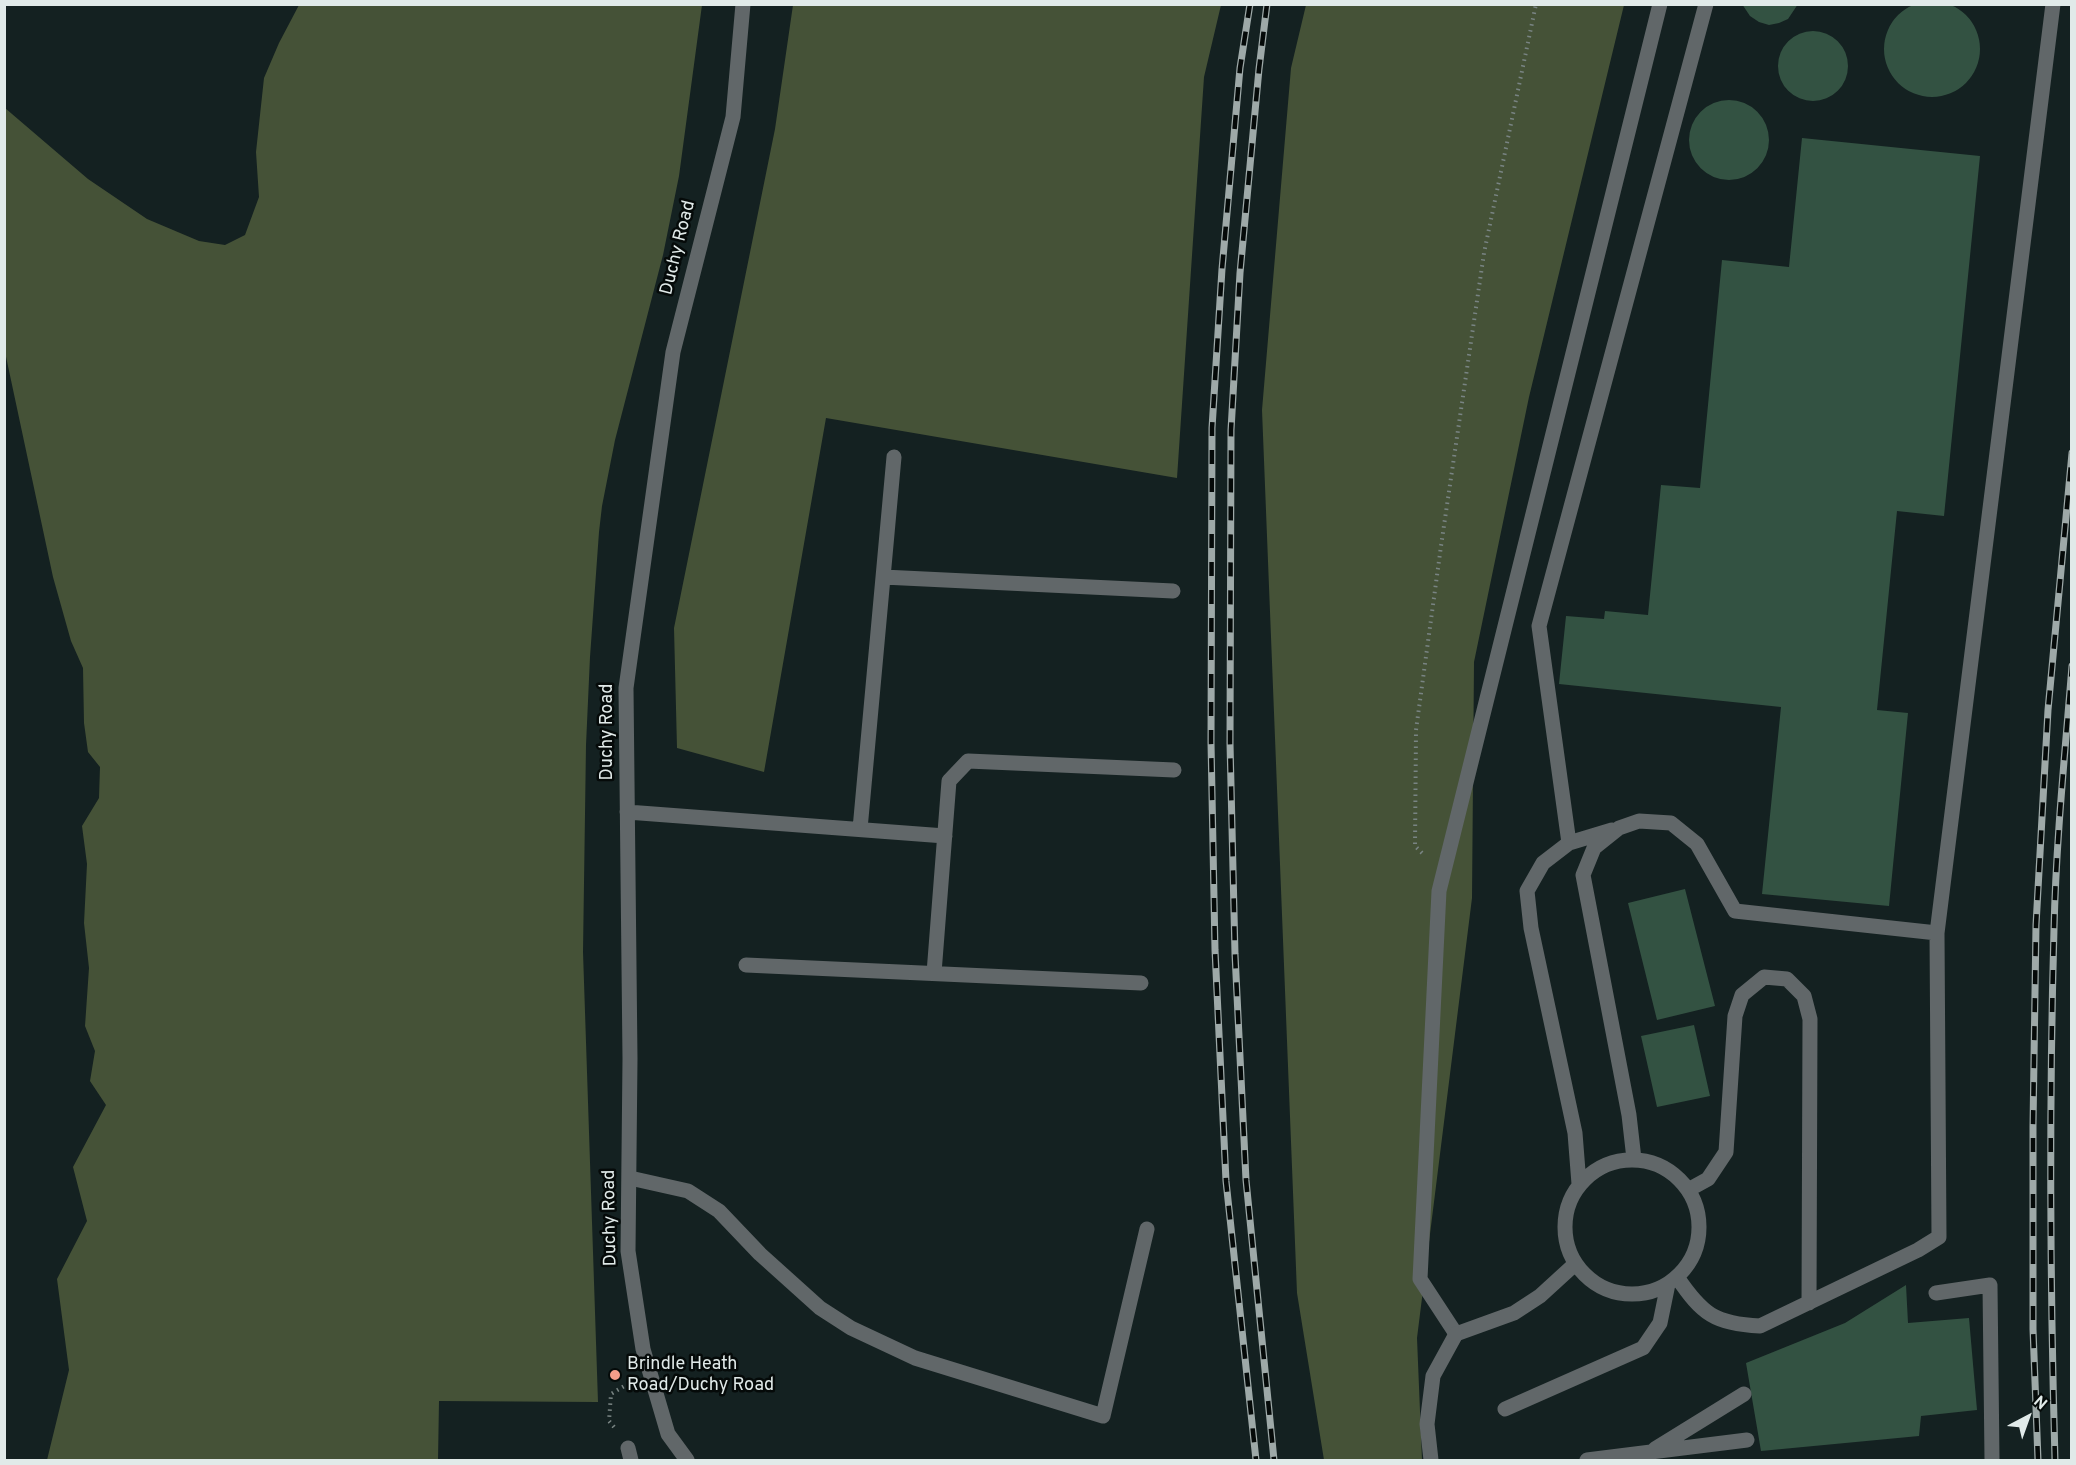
<!DOCTYPE html>
<style>
body{margin:0}
#map{position:relative;width:2076px;height:1465px;overflow:hidden;background:#142121;font-family:Overpass,sans-serif}
canvas{display:block}
.frame{position:absolute;inset:0;border:6px solid #e1eae9;pointer-events:none}
.north{position:absolute;left:1998px;top:1387px;width:60px;height:60px;-webkit-text-stroke:4px #050a09;paint-order:stroke;rotate:41deg;font-size:16px;font-weight:700;line-height:24px;text-align:center;color:#e1eae9}
.north::after{content:'';display:block;margin:auto;width:21px;height:27px;background:#e1eae9;clip-path:polygon(50% 0,100% 100%,50% 72%,0 100%)}
</style>
<div id="map">
<canvas width="2076" height="1465"></canvas>
<div class="frame"></div>
<div class="north">N</div>
</div>
<script>
const ctx = document.querySelector('canvas').getContext('2d');
ctx.lineJoin = 'round';
function paint(path, color) { ctx.fillStyle = color; ctx.fill(path, 'evenodd'); }
function stroke(path, color, width, dash) { ctx.strokeStyle = color; ctx.lineWidth = width; ctx.lineCap = dash ? 'butt' : 'round'; ctx.setLineDash(dash || []); ctx.stroke(path); }
function write(font, color, halo, rows, align = 'center') {
  ctx.font = font + ' Overpass,sans-serif'; ctx.lineWidth = 5; ctx.setLineDash([]); ctx.textBaseline = 'middle'; ctx.strokeStyle = halo; ctx.fillStyle = color; for (const [text, x, y, turn = 0] of rows) {
    ctx.save(); ctx.translate(x, y); ctx.rotate((+turn || 0) * Math.PI / 180); ctx.textAlign = isNaN(turn) ? turn : align; if (halo) ctx.strokeText(text, 0, 0); ctx.fillText(text, 0, 0); ctx.restore();
  }
}
const forest = new Path2D(`
 M299,5h403l-23,171 -16,79 -48,185 -13,66 -3,26 -9,125 -4,88 -3,207 15,450 -159,-1 -1,59h-391l22,-90 -12,-91 30,-58 -14,-54 33,-62 -16,-24 5,-30 -10,-25 4,-58 -5,-45 3,-59 -5,-38 17,-28 1,-31 -12,-15 -4,-29 -1,-55 -12,-27 -18,-64 -48,-225v-244l83,71 59,40 52,22 26,4 20,-10 14,-38 -3,-45 8,-74 15,-35z
 M793,5h428l-17,72 -27,401 -351,-60 -62,354 -87,-24 -3,-120 101,-499z
 M1306,5h318l-95,392 -55,265 -2,236 -55,440 5,122h-98l-27,-167 -35,-883 29,-342z`);
const building = new Path2D(`
 M1884 49a48 48 0 1 1 96 0a48 48 0 1 1-96 0Z
 M1742,4h56l-10,15 -9,4 -10,2 -10,-3 -9,-6z
 M1778 66a35 35 0 1 1 70 0a35 35 0 1 1-70 0Z
 M1689 140a40 40 0 1 1 80 0a40 40 0 1 1-80 0Z
 M1802,138l178,18 -36,360 -47,-5 -20,199 31,3 -19,193 -127,-12 19,-187 -222,-23 7,-68 38,3 1,-8 43,4 13,-130 39,3 22,-228 67,7z
 M1685,889l30,117 -58,14 -29,-117z
 M1694,1025l16,71 -53,11 -16,-71z
 M1906,1285l2,38 61,-5 8,92 -56,6 -2,20 -158,15 -15,-88 99,-40z`);
const path = new Path2D(`
 M1422,853l-7,-7 1,-116 25,-184 43,-293 52,-249
 M614,1427l-5,-6 2,-27 15,-9`);
const lane = new Path2D(`
 M1569,843l-30,-217 167,-622
 M1634,1159l-5,-44 -46,-240 11,-27 25,-20 20,-7 32,2 26,21 38,67 202,22 116,-929
 M1565 1227a67 67 0 1 1 134 0a67 67 0 1 1-134 0Z
 M630,1178l58,13 31,20 41,43 60,54 31,20 64,30 188,58 44,-187
 M1579,1184l-4,-51 -44,-205 -4,-37 16,-28 26,-20 43,-13
 M1688,1190l20,-11 18,-27 9,-136 7,-21 22,-18 23,2 17,17 6,23 -1,284
 M1575,1264l-35,32 -26,17 -58,21 -36,-55 19,-388 221,-887
 M1677,1277c25,37 38,47 83,49l158,-76 21,-13 -2,-304
 M1936,1293l54,-8 2,175
 M1505,1409l138,-61 17,-25 8,-39
 M628,1448l3,12
 M1655,1449l89,-55
 M1587,1460l160,-20`);
const street = new Path2D(`
 M883,577l290,14
 M627,812l318,24
 M860,829l34,-372
 M746,965l395,18
 M934,973l15,-192 19,-20 206,9
 M687,1460l-19,-26 -25,-85 -15,-98 2,-192 -4,-371 47,-336 60,-235 10,-113
 M1431,1460l-4,-36 6,-48 23,-42`);
const rail = new Path2D(`
 M1250,4l-10,64 -18,201 -10,159 -1,314 4,208 11,231 30,279
 M1267,4l-8,65 -19,204 -9,157 -1,313 5,211 11,226 28,280
 M2038,1460l-5,-131v-203l3,-201 12,-215 24,-257
 M2055,1460c-5,-177 -6,-354 -1,-531 2,-88 11,-176 18,-263`);
const markers = [
 [615,1375,6,"#f49e8a"]
];
const streetNames = [
 ["Duchy Road",679,248,-76],
 ["Duchy Road",608,732,-90],
 ["Duchy Road",611,1218,-91]
];
const poiNames = [
 ["Brindle Heath",627,1365],
 ["Road/Duchy Road",627,1386]
];
paint(forest, '#455237');
paint(building, '#335242');
stroke(path, '#798483', 4, [1.5, 4.5]);
stroke(lane, '#616769', 15);
stroke(street, '#616769', 15);
stroke(rail, '#9ea9a8', 7);
stroke(rail, '#050a09', 4.5, [14]);
for (const [x, y, r, color] of markers) { const dot = new Path2D(); dot.arc(x, y, r, 0, 2 * Math.PI); ctx.fillStyle = color; ctx.fill(dot); stroke(dot, '#050a09', 2); }
write('18px', '#e1eae9', '#050a09', streetNames);
write('18px', '#e1eae9', '#050a09', poiNames, 'left');
</script>
